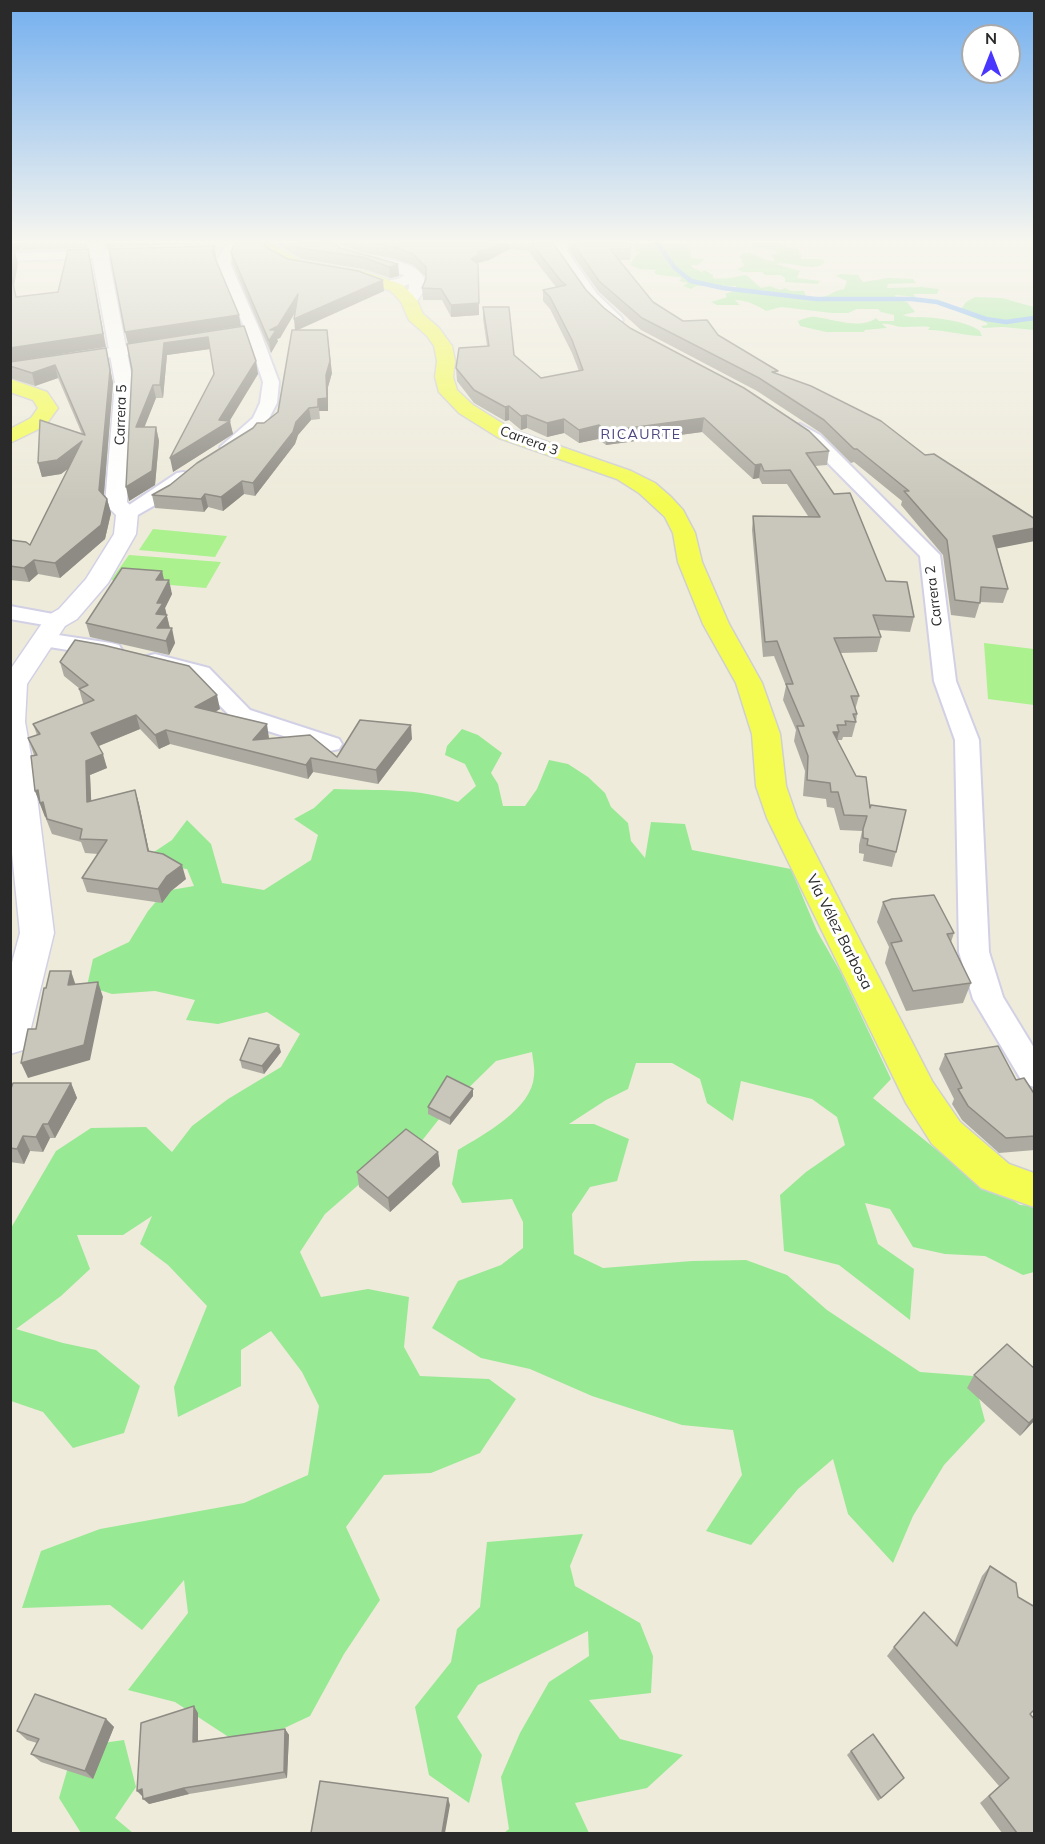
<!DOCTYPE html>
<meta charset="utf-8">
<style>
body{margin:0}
#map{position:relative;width:1045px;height:1844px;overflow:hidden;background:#eeebdb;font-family:Mulish,sans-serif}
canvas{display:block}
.frame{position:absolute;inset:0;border:12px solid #2a2a2a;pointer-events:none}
.north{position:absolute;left:961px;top:24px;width:60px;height:60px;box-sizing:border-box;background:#fff;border:2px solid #aaa;border-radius:50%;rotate:0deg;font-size:16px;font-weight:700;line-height:24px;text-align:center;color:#2a2a2a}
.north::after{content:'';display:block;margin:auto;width:21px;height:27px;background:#4a37ff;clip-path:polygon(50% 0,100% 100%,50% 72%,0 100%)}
</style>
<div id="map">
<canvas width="1045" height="1844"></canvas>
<div class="frame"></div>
<div class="north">N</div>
</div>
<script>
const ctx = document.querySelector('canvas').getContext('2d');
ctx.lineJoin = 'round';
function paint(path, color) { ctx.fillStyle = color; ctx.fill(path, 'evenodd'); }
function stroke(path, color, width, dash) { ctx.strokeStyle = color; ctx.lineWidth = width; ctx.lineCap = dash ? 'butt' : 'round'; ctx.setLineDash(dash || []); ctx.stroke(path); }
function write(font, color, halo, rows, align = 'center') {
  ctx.font = font + ' Mulish,sans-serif'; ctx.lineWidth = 6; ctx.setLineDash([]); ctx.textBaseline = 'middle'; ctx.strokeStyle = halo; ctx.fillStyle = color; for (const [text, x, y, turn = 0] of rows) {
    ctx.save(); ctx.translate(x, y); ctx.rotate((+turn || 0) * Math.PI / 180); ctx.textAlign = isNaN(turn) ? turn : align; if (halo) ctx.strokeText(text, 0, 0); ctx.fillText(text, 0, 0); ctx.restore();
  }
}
const green = new Path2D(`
 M627,243l57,1 7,8v6l14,1 -7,6h-7l2,3 9,4 2,-2 9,5v3c12,2 20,-1 33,-3l15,13 9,-2 10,4 5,-2 6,3h13l2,5c22,5 22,-4 38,-7l3,-8 -11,-5 4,-2 18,1 5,7 25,-4 25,1 3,4 -28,1 -1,4 35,-1 17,2 -2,5h-24l3,3 -21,-2 1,4 11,3 8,10 -12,3c7,3 12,2 19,2 18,1 44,4 58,14l2,5c-19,0 -35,-6 -54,-6l2,-3c-9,-1 -18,0 -27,0 -8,0 -13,-4 -21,-3l5,4 -22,2 -1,2h-38l-26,-6 -2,-5c5,-2 13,-5 18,-4 17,2 45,13 60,1l3,3h15v-6l-13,-3 -3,-3h-21l-9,4h-16l-51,-6 -15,4c-10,-6 -19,-11 -31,-11l5,5h-23l-6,-3 16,-5 -2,-3 9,-3 2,-5h-40l-5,3 -8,-3 5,-3 -9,-2 3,-3c-9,-3 -21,-1 -28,-5l2,-3 -16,-1 -10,-4 5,-9 6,-4 -5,-1 -2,-7z
 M748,243h32l4,4 14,2 4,7 -2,3h21l4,3c-11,12 -35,-2 -49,2l24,7 -3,7 23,3 -2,3 -33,-2v-4l-4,-3h-16l-3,-3h-19l-6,-3 7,-3 -5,-10c12,-10 22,6 36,5l-4,-7h5l2,-3 -25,-4 3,-3z
 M975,297l27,1 32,9v23l-31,-3 -20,1 -2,-2 6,-1v-2l-28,-11 7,-10z
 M462,729l16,6 24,18 -11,20 7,11 5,22h22l12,-17 12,-29 19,4 20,13 17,16 6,14 17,16 3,18 14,17 6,-36 34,2 7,26 99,19 26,62 24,42 50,106 -18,19 76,62 71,45 14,1v66l-11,3 -38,-19 -40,-2 -32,-7 -23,-38 -25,-6 13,41 36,25 -4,51 -71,-55 -55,-14 -4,-56 26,-23 39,-27 -8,-28 -25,-18 -71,-18 -8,40 -26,-18 -7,-24 -28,-16h-36l-8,26 -22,11 -37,24h25l35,15 -12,42 -27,6 -18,27 2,40 29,14 89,-7 54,-1 41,15 40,35 93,62 53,4 12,45 -41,44 -31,51 -20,47 -45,-49 -15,-55 -35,30 -47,56 -45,-14 36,-56 -9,-45 -51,-5 -90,-29 -62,-27 -49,-11 -49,-30 26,-47 43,-16 22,-17v-26l-11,-23 -50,4 -10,-19 6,-34c25,-15 74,-41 76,-74 1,-7 -1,-16 -2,-24l-36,9 -49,48 -34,43 -42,22 -46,40 -25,38 21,45 47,-8 41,8 -5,50 16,29 69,3 27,20 -36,54 -49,20 -47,2 -38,52 34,73 -36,54 -34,62 -66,31 -69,-45 -47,-12 60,-77 -4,-33 -42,50 -32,-25 -88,3 19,-57 59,-22 144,-26 64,-28 11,-69 -17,-34 -31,-41 -30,19v36l-63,31 -4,-30 33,-81 -39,-41 -28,-21 12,-28 -29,19h-46l13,34 -29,27 -45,33 47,14 33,7 44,36 -16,47 -51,15 -30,-36 -32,-11v-173l45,-77 35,-23 55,-1 26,25 20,-26 36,-27 53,-32 19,-33 -33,-22 -49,12 -32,-4 9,-20 -40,-9 -43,3 -25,-8 6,-27 36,-17 19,-31 17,-20 29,-5 -7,-17 -31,-4 -5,-11 21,-14 15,-20 24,24 11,39 42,7 47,-30 7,-25 -24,-16 20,-11 20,-19c43,2 83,-2 124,13l18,-16 -11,-22 -20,-9 2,-9z
 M583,1534l-13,32 5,20 65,37 13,33 -2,37 -62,7 31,39 63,16 -36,33 -72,15 14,30h-85l5,-4 -8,-52 19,-44 29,-51 40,-26 -1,-25 -110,54 -21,32 25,38 -13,48 -40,-28 -14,-68 36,-45 6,-33 23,-22 7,-65z
 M124,1740l12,47 -21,31 18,15h-52l-22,-35 15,-51z`);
const pitch = new Path2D(`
 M153,529l74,7 -12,21 -76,-7z
 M129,555l92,7 -15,26 -95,-8z
 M984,643l50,6v56l-46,-6z`);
const stream = new Path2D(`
 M657,243l18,25 16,13 32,7 93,11h96l25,3 49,17 20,3 28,-4`);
const street = new Path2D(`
 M232,243h17l-14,9 -5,11 30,68 19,51 -2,21 -11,21 -22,21 -15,7 -6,-1 -3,-4 33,-29 7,-15 3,-21 -17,-51 -30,-68 8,-16z
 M555,243h13l-1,8 30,43 24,23 2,3 -2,3h-10l-24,-23 -34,-49z
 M149,249l5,1 2,3 -2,3 -144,5v-8z
 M414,270l7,4c-9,10 -26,20 -38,10l2,-3 13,-2z
 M168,339l8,5 -3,3 -163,27v-10z
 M800,424l20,11 120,120 16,126 23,59 10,212 14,45 31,51v39l-11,-4 -50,-84 -14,-47 -4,-212 -21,-59 -14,-125 -112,-113 -17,-14 3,-4z
 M183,472l6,1 3,4 -21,19 -37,21h-14l-3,-4 60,-40z
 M10,606l54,10 3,5 -3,5 -8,1 -46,-8z
 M45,633l66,10 8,2 3,5 -3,5 -8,2 -74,-12 -3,-5 3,-5z
 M155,654l54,14 41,42 89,29 3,5 -3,5 -9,2 -96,-31 -41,-42 -46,-12 -3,-5 3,-5z`);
const secondary = new Path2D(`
 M87,243h15l6,12 25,128 -6,119 11,11 -2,21 -28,49 -31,36 -12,7 -38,58 -2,38 9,50 20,161 -26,107 -5,10 -13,4v-84l10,-37 -10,-100v-163l37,-54 12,-7 27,-30 28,-45 2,-19 -11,-11 10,-121 -23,-128z
 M325,243c20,0 18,6 34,11 20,6 54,4 65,24v13l-9,13h-12l-2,-4 8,-12 -1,-11c-27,-13 -64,-8 -83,-34z`);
const primary = new Path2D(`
 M253,243h17l30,18 63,10 40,14 14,15 6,14 16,14 13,18 3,15 -2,16 4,13 16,15 40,25 118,41 24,12 16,14 12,13 12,23 7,29 27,62 33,59 18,51 6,52 11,32 135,263 28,41 49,42 25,9v34l-53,-19 -49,-44 -26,-41 -139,-285 -11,-32 -4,-52 -16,-51 -33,-59 -25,-62 -5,-29 -8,-16 -26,-24 -22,-14 -118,-41 -40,-25 -20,-21 -4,-15 2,-16 -3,-15 -7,-10 -18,-16 -8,-18 -10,-11 -31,-11 -70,-12 -19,-10z
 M10,379l37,13 11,16 -13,18 -35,17v-14l21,-11 7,-10 -5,-8 -23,-8z`);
const wall = new Path2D(`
 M20,243h66l1,5 -65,2z
 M104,243h103l-100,5z
 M275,243h60l5,5 58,16 1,12 -9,2 -27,-9 -62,-10z
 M338,243h215l33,47 18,18 26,20 199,123 -2,14 -12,1 71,115 28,36 -4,15 -31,-2 2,7 -4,15 -37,1 19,43 -4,14 2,4 -1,8 -4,15h-9l-1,3h-5l33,68 26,44 -4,15 -29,-6 1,-7 -5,-1v-8l3,-14 -22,-1 -6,-22 -7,-1 -1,-8 -23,-3 2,-25 -11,-30 2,-11 -13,-30 3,-14 -12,-30 -11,1 -11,-127 1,-14h55l-21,-32h-25l-3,-6 -6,1 -51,-47 -96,13 -8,-6 -19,4 -15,-10 -17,4 -20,-9 -6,2 -12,-10 -4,1 -31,-18 -17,-22 -1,-13 31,-22 -4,-27v-12l31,48 27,23 38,-7 -7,-18 -22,-44 -7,-8v-11l13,-3 -28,-36 -18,-2 -21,11 -11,3 1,52 -28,2 -9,-17h-19l-1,-12 4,-11 -13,-12 -18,-6 -35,-7z
 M570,243h60l1,6 -1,11h-11l34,42 30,19 35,14 60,39 219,175 11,40 -5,14 -23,-1 -5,16 -24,-3 -8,-60 -42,-50 1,-4 -48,-39 -3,1 -30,-30 -64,-42 -116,-61 -42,-38 -30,-42z
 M269,249l19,10 96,32 -86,39 34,43 -4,14v24h-9l1,8 -9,1 -13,15 -3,9 -40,52 -11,-2 -21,17 -15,-4 -4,5 -49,-4 -3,-13 18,-10 94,-62 14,-11 17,-82v-17l-15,25 -3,1 1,2 -7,12 -39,-90 -1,-11z
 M244,326l14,48 -29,47 4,13 -60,38 41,-98 -4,-25 -43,6 -4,43h-7l-12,29h12l3,14 -4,44 -26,16 3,-131 -5,-26z
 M106,348l7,35 -9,112 3,4 4,14 -6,26 -45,39 -22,-4 -9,8 -19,-2v-40l20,5 39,-77 -8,6 -19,3 -4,-14 44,-29 -24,-56 -23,8 -25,-8v-16z
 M162,571l2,9 8,14 -7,14 5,20 5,15 -6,12 -79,-18 -4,-14z
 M60,662l160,47 -5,3 54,27 68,18 75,-18 -34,45 -65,-12 -5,7 -138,-35 -11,5 -19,-20 -41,17 8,22 -17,7 1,26 44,-11 4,14 10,47 37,28 -15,12 -9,12 -75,-11 -5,-14 16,-24 -13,-1 -4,-11 -29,-8 -17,-43 -1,-36 -6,-17 9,-3 -4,-11 51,-20 -1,-1 -4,-14h1l-16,-13z
 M883,902l71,31 -3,9 20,41 -8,20 -57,8 -21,-48 4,-16 -12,-25z
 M281,1052l-17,22 -22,-6 -2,-8z
 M945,1054l71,26 19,15v55l-36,3 -37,-33 -10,-16 2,-5 -15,-30z
 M71,1083l6,15 -22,40h-5l-7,14 -13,-1 -6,13 -14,-2v-71z
 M473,1089v7l-23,29 -22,-11v-7z
 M438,1152l2,14 -50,46 -31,-25 -2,-15z
 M1035,1369v51l-15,16 -53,-48 7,-13z
 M990,1566l40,148 5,119h-33l-22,-30 19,-17 -112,-130 7,-9 60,-4 28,-67z
 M198,1713v28l87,-12 4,6 -2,43 -98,16 -40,10z
 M106,1719l8,8 -21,52 -52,-17 -10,-8 6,-11 -10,-3 -10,-9z
 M851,1751l53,27 -26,23 -31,-46z`);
const shadedWall = new Path2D(`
 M10,243h10l1,3 -1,4 -10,2z
 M500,243h10v6l-21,11 -11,3v-12z
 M215,246l1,10 -2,6 -2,-11z
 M88,249l18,98 -96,15v-14l93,-14z
 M15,252l3,11 -4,23 -3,-12z
 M478,255v11l-7,-7z
 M398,264l1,12 -9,2 -1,-11z
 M478,264l1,51 -28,2v-12z
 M383,280l1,11 -89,40 -1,-12z
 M298,294l1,11 -19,33 -3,1 1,2 -7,12 -2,-12 1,-11z
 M239,315l2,11 -113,18 -3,-12z
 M327,330l5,43 -4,14v24h-9l1,8 -2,-20 8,-24z
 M208,337l2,12 -43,6 -4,43 -3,-13 4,-42z
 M106,348l7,35 -10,121 -4,-14z
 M256,361l2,13 -29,48 1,-1 3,13 -60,38 -3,-14 49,-38z
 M55,365l3,13 -23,8 -3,-13z
 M153,385l3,13 -17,43 -3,-14z
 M509,406v14l-4,1v-14z
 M309,408l2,12 -13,15 -3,9 -40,52 -2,-13 43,-61z
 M527,415v13l-6,2v-14z
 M704,418l-2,14 -96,13 1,-14z
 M564,419v14l-17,4v-14z
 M599,425l-1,14 -19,4v-13z
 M156,427l3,14 -4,44 -26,16 -3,-14z
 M82,441l4,14 -25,19 -19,3 -4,-14z
 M761,464l-2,14 -6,1 2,-14z
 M242,481l2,13 -21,17 -2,-14z
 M205,494l3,13 -4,5 -3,-13z
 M107,499l4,14 -6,26 -45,39 -5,-15z
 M1035,528v13l-46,9 4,-14z
 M34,560l4,14 -9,8 -5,-14z
 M162,571l3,14 -9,-5z
 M169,580l3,14 -7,14 5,21 -10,11 -4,-26 1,-11z
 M172,628l3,15 -6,12 -3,-14z
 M217,695l3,14 -22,12 -3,-14z
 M136,715l4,14 -44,18 -5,-14z
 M267,724l2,14 -12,15 -4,-13z
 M411,725l1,14 -34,45 -2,-14z
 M166,730l4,14 -11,5 -4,-14z
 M833,732h6l-4,15z
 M103,754l4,14 -17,7 2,42 -5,-15 -1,-41z
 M311,758l2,14 -5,7 -2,-14z
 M38,790l10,26 -3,1 -10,-26z
 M135,790l4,14 13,61 -4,-14z
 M182,865l4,14 -15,12 -9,12 -4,-14 9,-13z
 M71,971l5,15 -8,-1z
 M98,982l5,15 -13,63 -62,18 -7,-15z
 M279,1045l2,7 -17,22 -2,-8z
 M71,1083l6,15 -22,40 -7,-14z
 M473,1089v7l-23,29v-7z
 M43,1124l7,14 -7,14 -7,-15z
 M23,1136l7,15 -6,13 -7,-15z
 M438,1152l2,14 -50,46 -2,-14z
 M1035,1417v3l-15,16 9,-13z
 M194,1706l4,7v35l-5,-6z
 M106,1719l8,8 -21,52 -8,-8z
 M285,1729l4,6 -2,43 -3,-6z
 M184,1788l5,6 -40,10 -6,-5z
 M142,1789l1,8 -6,-6z
 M448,1798l2,7 -5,28h-3z`);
const building = new Path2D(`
 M235,243h27l7,6 19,10 70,12 25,9 -89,39 4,-25 -20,32 -8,4h6l-7,11 -38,-89z
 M292,243h43l5,5 58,16 -9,3 -27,-10 -63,-9z
 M373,243h127l-11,6 -11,2v4l-7,4 7,5 1,39 -28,2 -10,-16 -19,-1 4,-9v-12l-13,-13 -18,-7z
 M531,243h22l33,47 18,18 26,20 114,60 65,43 20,20 -23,2 28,41 16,-1 36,88 21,1 7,35 -41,-2 8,22 -47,1 25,58h-8l6,18h-4l3,8 -11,-1 1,4h-9l2,7h-6l23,44 10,1 4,31 1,-3 35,5 -10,42 -29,-7 1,-6 -5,-1v-9l4,-13 -23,-1 -6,-23h-7l-1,-9 -23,-3 1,-24 -11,-30h7l-18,-42h7l-16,-43 -12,1 -12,-126 67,1 -30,-47 -26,1 -3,-7 -6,1 -51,-47 -97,13 -8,-6 -20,5 -15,-11 -17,4 -20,-8 -6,1 -12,-10 -4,1 -31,-17 -18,-22 3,-20 30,-2 -6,-39h26l5,48 27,23 42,-8 -11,-30 -22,-43 -7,-7 23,-5 -5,-4z
 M573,243h57l1,6h-21l43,53 30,19 24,-1 11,15 60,36 -6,1 39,14 70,35 44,34 9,-1 101,65v9l-42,8 15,53 -27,-2 -1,16 -25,-3 -8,-60 -43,-49h5l-52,-42h-3l-30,-29 -65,-42 -117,-60 -43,-37z
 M215,246l-3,5 27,64 -114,17 -16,-83z
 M88,249l15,85 -93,14v-97l5,1 -4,22 5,23 42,-5 10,-42z
 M244,326l12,35 -37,59 11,1 -60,37 44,-84 -6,-37 -44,6 -4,42h-7l-17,42h20l-4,44 -26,16 6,-117 -5,-26z
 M292,330h35l3,31 -4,14 1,23 -9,1v8l-9,1 -13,14 -3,10 -40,51 -11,-2 -21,16 -16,-3 -4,5 -49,-4 18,-10 27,-22 56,-35 4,-5h7l14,-11z
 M106,348l4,22 -11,120 8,9 -6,26 -46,38 -21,-3 -10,8 -14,-2v-26l16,2 4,3 52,-104 -25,19 -19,3 2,-43 45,15 -30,-70 -23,8 -22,-7v-4z
 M122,568l40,3 -6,9h13l-12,23h6l-7,11 11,1 -10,13h15l-6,13 -80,-18z
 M75,640l28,5 86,21 28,29 -22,12 72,17 -14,16 57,-5 27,22 23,-37 51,5 -35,45 -65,-12 -5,7 -140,-35 -11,5 -19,-20 -45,18 12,21 -17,7 1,41 48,-12 13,61 15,3 19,11 -15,11 -9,13 -76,-11 25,-38 -27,-1 2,-10 -35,-10 -4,-17 -3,1 -2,-13 -3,1 -4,-35 6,-1 -9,-17 12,-4 -7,-10 61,-24 -15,-11 9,-4 -28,-23z
 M934,895l20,38 -7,1 24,49 -58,8 -22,-48 11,-2 -19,-39 9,-3z
 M50,971h21l-3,14 30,-3 -14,63 -63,18 7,-34h8l8,-41h2z
 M249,1038l30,7 -17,21 -22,-6z
 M998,1046l18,34 8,-2 11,17v41l-29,2 -38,-32 -10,-17 4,-1 -17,-34z
 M447,1076l26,13 -23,29 -22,-11z
 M13,1083h58l-23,41h-5l-7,13 -13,-1 -6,13 -7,-1v-57z
 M406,1129l32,23 -50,46 -31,-26z
 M1007,1344l28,25v48l-6,6 -55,-48z
 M990,1566l26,17 2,14 17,10v102l-5,5 5,6v113h-18l-28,-37 20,-18 -115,-131 30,-35 33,34z
 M35,1694l71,25 -21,52 -54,-17 8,-15 -22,-8z
 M194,1706l-1,36 92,-13 -1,43 -100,16 -41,11 -1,-10 -5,2 4,-68z
 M873,1734l31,44 -23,20 -30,-47z
 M320,1781l128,17 -6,35h-131z`);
const farStreetnames = [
 ["Carrera 5",121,415,-88],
 ["Carrera 3",529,441,20],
 ["Carrera 2",934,596,-97]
];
const farNeighbourhoodnames = [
 ["RICAURTE",641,435]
];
const streetNames = [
 ["Vía Vélez Barbosa",839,932,63]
];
paint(green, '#98e993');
paint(pitch, '#abf18e');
stroke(stream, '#65a8f9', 4.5);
stroke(street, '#d2d0e5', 4);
stroke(secondary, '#d2d0e5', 3);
stroke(primary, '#d0d0d0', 3);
paint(street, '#fff');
paint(secondary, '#fff');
paint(primary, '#f4fc51');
paint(wall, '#adaba1');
paint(shadedWall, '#8d8b83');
paint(building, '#c9c7bb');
stroke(building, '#8d8b83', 1.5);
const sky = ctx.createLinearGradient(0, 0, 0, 502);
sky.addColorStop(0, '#73afef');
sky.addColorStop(0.48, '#f7f6ef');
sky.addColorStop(1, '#f7f6ef00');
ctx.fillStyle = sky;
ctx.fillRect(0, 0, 1045, 502);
write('14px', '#2a2a2a', '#fff', farStreetnames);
ctx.letterSpacing = '1.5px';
write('14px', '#4d477f', '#fff', farNeighbourhoodnames);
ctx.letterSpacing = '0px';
write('15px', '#2a2a2a', '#fff', streetNames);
</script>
